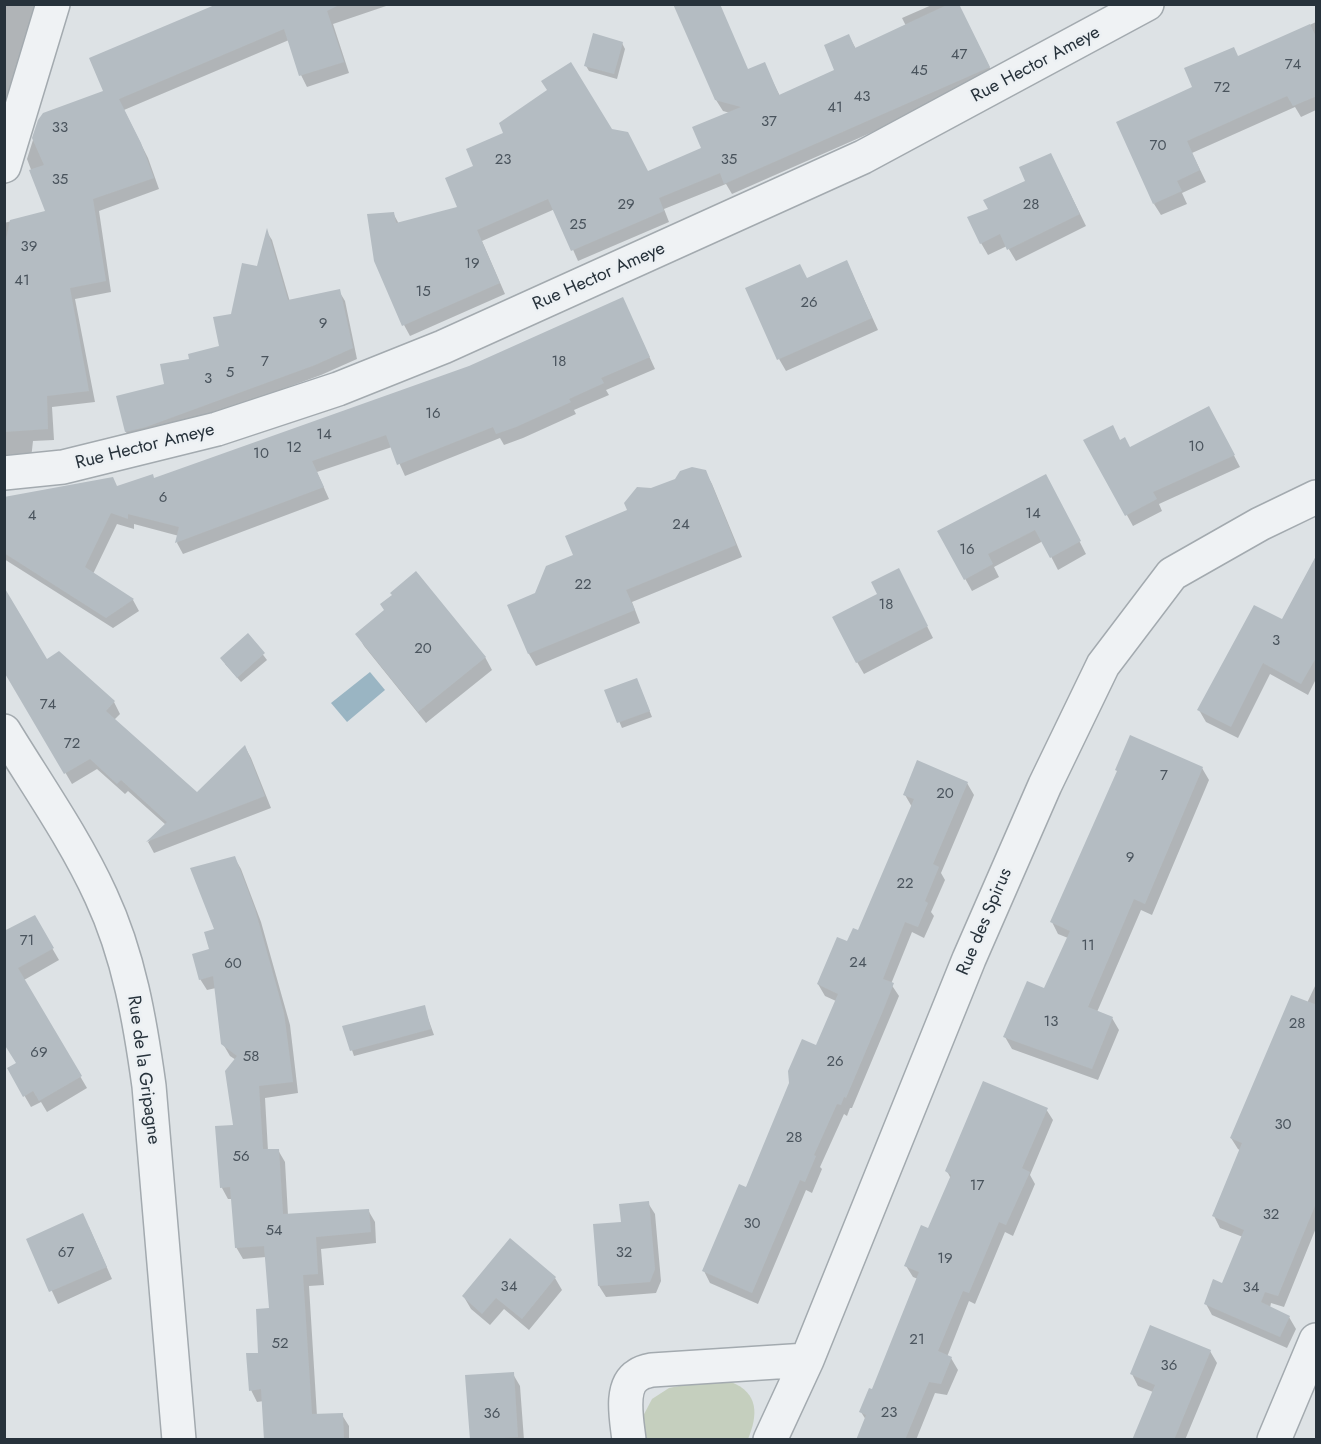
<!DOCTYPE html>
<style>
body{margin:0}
#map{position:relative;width:1321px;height:1444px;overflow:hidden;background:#dde2e5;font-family:Jost,sans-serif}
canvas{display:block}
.frame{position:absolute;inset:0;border:6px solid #27323b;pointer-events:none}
</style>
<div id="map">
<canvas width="1321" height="1444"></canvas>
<div class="frame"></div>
</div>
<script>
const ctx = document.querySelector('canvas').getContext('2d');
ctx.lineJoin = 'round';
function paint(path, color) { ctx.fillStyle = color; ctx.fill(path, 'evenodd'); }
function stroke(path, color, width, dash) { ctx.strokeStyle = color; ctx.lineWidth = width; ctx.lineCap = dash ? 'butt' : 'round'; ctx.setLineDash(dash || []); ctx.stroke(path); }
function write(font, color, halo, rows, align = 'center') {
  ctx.font = font + ' Jost,sans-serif'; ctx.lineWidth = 5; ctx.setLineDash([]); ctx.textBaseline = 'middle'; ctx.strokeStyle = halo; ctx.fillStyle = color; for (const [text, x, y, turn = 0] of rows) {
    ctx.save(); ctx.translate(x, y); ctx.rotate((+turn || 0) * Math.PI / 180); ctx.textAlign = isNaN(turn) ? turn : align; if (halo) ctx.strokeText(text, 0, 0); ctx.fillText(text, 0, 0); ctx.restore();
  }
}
const green = new Path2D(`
 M731,1382c28,11 27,33 17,57h-106l-1,-19 11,-21 17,-11 20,-4z`);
const water = new Path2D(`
 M370,672l15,18 -38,32 -16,-19z`);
const shadow = new Path2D(`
 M4,4h33l-8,24h-1l-21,75 -3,-5z
 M222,4h170l-59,20 16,49 -42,14 -6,-12 -12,-35 -165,70 24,48 11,31 -60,22 12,81 -36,7 20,103 -43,5 2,33 -21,1 -2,18 -27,-4v-232l43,-11 -20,-53 12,-38 66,-29z
 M934,4h24l37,74 -263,116 -6,-10 -62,25 5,13 -91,39 -23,-52 -73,32 23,53 -95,42 -6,-11 -11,-112 6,11 60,-16 152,-78 37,43 55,-24 27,-36 -7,-2 -7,-11 33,-29 15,-7 16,32 56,-25 13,-35 7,13 50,-23 -4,-8z
 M1316,22v88l-15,7 -6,-10 -103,46 14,29 -24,11 5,11 -26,11 -7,-11 40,-116 44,-30z
 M622,43l3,6 -8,30 -28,-8 -3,-5z
 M1057,167l29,59 -70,35 -9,-15 -19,9 -7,-12 9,-33 37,-28z
 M267,232l5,8 18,62 49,-11 6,10 12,58 -36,16 -169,62 -20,5 -6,-10 -9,-35 48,-11 26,-26 30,-13 12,-32 25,-48z
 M847,262l31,68 -92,41 -7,-12 29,-80z
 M628,310l27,59 -49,21 3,5 -35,15 2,4 -53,24 -19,7 -4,-7 -95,38 -13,-29 -75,25 12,27 -146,55 -6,-11 2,-7 -45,-12v5l-17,-5 -24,50 40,26 6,11 -26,17 -109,-69v-36l114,-35 36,-9z
 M1215,419l25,48 -81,37 3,7 -29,15 -48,-86 36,1 9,8z
 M705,471l7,13 30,73 -110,45 8,21 -104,43 -7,-12 8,-60 38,-38 77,-66z
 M1052,488l34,66 -28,16 -15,-29 -49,26 5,10 -27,14 -33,-59z
 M1316,558v121l-8,16 -38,-21 -32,64 -32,-16 -7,-12 84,-89z
 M905,582l28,56 -69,36 -7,-12 22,-68z
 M357,634l128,23 7,13 -66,53 -62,-77z
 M248,635l19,25 -26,22 -16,-18z
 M47,661l67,41 6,12 -6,6 83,74 48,-47 6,11 20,50 -117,45 -6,-11 18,-17 -38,-34 -3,3 -28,-25 -25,15 -65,-111z
 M637,680l15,37 -30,11 -16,-37z
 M1202,768l7,12 -57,135 -11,-5 -44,102 15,6 7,12 -21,50 -86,-31 -7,-12 40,-47 23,-52 -10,-4 -6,-12 66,-150z
 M967,783l7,12 -33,78 4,7 -14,32 3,4 -10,22 -12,-6 -21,52 8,12 -47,112h-2l-3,8 -3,-2 -24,53 2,2 -10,24 -6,-3 -48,114 -48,-21 -6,-12 113,-224 19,-46 -11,-5 -7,-12 30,-41 10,-11 54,-125 -7,-12z
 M234,857l7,12 20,53 29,103 8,68 -33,5 3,53 10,-1 7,12 3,53 80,-5 7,12 1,21 -55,6 3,36 -15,1 8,130 25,-1 7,11v14h-82l-3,-39 -7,1 -6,-12 19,-80 -4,-53 -23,2 -7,-12 -4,-48h-4l-6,-11 13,-62 1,-66 -6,-4 -7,-12 -7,-56 -9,2 -7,-11 16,-49z
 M34,917l25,43 -35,20 63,108 -40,24 -6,-10 -10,5 -22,-38 9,-6 -14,-21v-116l3,5z
 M1316,984v244l-32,79 -13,-4 -1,5 19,9 7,12 -9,19 -75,-33 -6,-11 17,-19 20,-48 -23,-9 -6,-12 27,-65 -3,-2 -7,-11 76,-135z
 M424,1007l10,28 -80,21 -10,-29z
 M1046,1109l7,11 -23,55 5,9 -22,52 -8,-4 -30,72 -6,-3 -22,56 4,1 7,12 -11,25 -12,-2 -19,47h-59l9,-20 -5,-8 12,-21 45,-112 -5,-2 -7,-11 23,-36 22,-51 -4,-8z
 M648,1203l7,11 6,67 -5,12 -50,4 -7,-11 23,-62z
 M89,1227l23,52 -54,25 -30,-64z
 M511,1241l44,37 7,12 -33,40 -25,-21 -14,16 -19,-16 -7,-12z
 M1210,1351l7,12 -32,77h-52l20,-48 -15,-6 -6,-12z
 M513,1374l7,12 4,54h-53z`);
const building = new Path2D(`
 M217,4h124l-14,7 17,51 -45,14 -15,-47 -165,70 22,44 13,35 -61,21 13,82 -36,7 19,103 -42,5 1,33 -44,3v-182l6,-30 35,-9 -16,-41 15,-5 -12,-27 6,-18 5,-7 60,-22 -14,-33z
 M673,4h47l28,65 17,-7 14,33 55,-25 -10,-25 25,-11 6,14 94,-44h10l31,63 -266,117 -4,-11 -61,25 5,13 -93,40 -23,-52 -71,31 23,53 -98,43 -28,-65 -7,-47 27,-2 2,11 61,-16 -12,-29 28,-12 -7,-17 37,-16 -4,-10 48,-33 -6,-9 30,-19 41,67 16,3 20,39 53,-23 -9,-21 49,-20 -26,-7z
 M1310,24l7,15v57l-24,10 -6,-10 -100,45 13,29 -23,11 5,10 -29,13 -37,-82 76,-35 -8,-19 50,-21 4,9z
 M593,33l30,9 -9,32 -30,-8z
 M1051,153l29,61 -73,36 -7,-16 -20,10 -13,-27 21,-8 -5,-9 42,-19 -6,-14z
 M267,228l21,72 52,-11 13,59 -38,17 -169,62 -21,5 -9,-36 48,-12 -4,-20 29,-5 -1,-5 31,-8 -6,-29 18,-3 11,-51 15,3z
 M847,260l25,58 -95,42 -32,-72 55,-24 7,14z
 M623,297l27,60 -49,21 3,5 -35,16 2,3 -55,25 -20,7 -3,-7 -96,38 -11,-30 -74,26 12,26 -149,56 4,-16 -51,-13v5l-17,-6 -26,54 49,32 -28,19 -102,-65v-56l109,-20 4,9 36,-12 1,4 315,-112z
 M1209,406l26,49 -82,37 4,7 -32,17 -42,-76 30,-15 7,15 5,-3 5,10z
 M692,467l14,3 30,75 -110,45 9,20 -107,44 -21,-49 28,-12 11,-27 27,-11 -8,-19 62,-26 -3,-7 13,-16 14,1 24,-9 5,-8z
 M1046,474l35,67 -31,17 -15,-28 -47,24 5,10 -29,16 -27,-49z
 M1317,554v102l-16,28 -38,-21 -32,64 -34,-17 57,-105 28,14z
 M899,568l29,58 -72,37 -24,-46 45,-23 -6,-12z
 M416,571l70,86 -68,55 -63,-78 29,-24 -4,-6 12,-9 -2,-2z
 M4,587l43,72 12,-8 56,50 -9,10 91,81 48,-47 20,51 -119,46 21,-20 -46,-42 -4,4 -27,-25 -26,15 -60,-102z
 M248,633l17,20 -28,25 -17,-20z
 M637,678l13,33 -33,12 -13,-33z
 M1130,735l73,32 -58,137 -11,-5 -46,108 25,10 -21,52 -89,-32 24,-56 17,7 26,-57 -20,-9 67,-151 -2,-1z
 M917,760l51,22 -35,82 6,3 -14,34 3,2 -10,24 -13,-5 -22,57 11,4 -12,30 -36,85 -2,-1 -3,8 -4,-1 -23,51 2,1 -11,26 -5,-2 -48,113 -50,-22 37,-87 7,3 43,-104 -1,-12 14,-32 14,6 22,-51 -21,-10 20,-47 10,4 6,-13 5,2 56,-131 -11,-4z
 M235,856l20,53 29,104 9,69 -34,4 4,63h16l4,65 86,-5 2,23 -55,5 2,37 -15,1 9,139 31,-1 1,27h-80l-3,-51 -12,2 -3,-38h12l-2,-44 13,-1 -5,-62 -29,2 -5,-61 -10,1 -5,-62 18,-1 -8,-54 12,-15 -16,-12 -8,-68 -14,4 -7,-26 17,-5 -5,-17 10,-3 -24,-61z
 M35,915l19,33 -36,20 64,108 -43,25 -6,-10 -10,6 -16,-29 9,-5 -12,-19v-113z
 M1291,995l26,10v196l-39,95 -13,-4 -4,10 29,14 -10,21 -76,-33 9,-25 9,4 22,-53 -32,-14 30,-73 -12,-5z
 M425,1005l6,24 -81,22 -8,-25z
 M983,1081l65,27 -26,60 8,4 -24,53 -7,-3 -30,71 -6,-2 -25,60 14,6 -11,27 -12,-2 -24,58h-49l10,-25 -7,-3 10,-24 3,1 47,-117 -15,-6 17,-41 7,3 23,-53 -6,-4z
 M649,1201l6,68 -5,13 -52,4 -5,-62 28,-2 -2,-18z
 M83,1213l24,54 -58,25 -23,-53z
 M510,1238l46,39 -34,42 -26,-21 -14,16 -20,-18z
 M1150,1325l61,25 -37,90h-42l23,-55 -25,-11z
 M514,1372l4,65 -48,3 -5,-65z`);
const minor = new Path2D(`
 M4,166l49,-162
 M4,473l59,-6 154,-38 121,-40 105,-42 420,-190 284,-153
 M4,731c33,54 71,108 97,165 28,60 39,125 48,190l30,354
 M629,1440c-2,-19 -10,-54 9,-65 4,-3 9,-4 14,-5l155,-10
 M770,1440l37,-80 162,-401 76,-174 58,-120 69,-91 88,-50 56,-27
 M1274,1440l42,-100`);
const numberNames = [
 ["47",959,55],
 ["74",1293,65],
 ["45",919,71],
 ["72",1222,88],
 ["43",862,97],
 ["41",835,108],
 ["37",769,122],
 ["33",60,128],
 ["70",1158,146],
 ["23",503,160],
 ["35",729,160],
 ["35",60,180],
 ["29",626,205],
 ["28",1031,205],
 ["25",578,225],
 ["39",29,247],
 ["19",472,264],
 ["41",22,281],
 ["15",423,292],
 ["26",809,303],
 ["9",323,324],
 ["7",265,362],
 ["18",559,362],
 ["5",230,373],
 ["3",208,379],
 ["16",433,414],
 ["14",324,435],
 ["10",1196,447],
 ["12",294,448],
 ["10",261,454],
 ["6",163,498],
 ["14",1033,514],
 ["4",32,516],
 ["24",681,525],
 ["16",967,550],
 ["22",583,585],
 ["18",886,605],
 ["3",1276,641],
 ["20",423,649],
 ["74",48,705],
 ["72",72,744],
 ["7",1164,776],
 ["20",945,794],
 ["9",1130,858],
 ["22",905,884],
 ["71",27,941],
 ["11",1088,946],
 ["24",858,963],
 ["60",233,964],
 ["13",1051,1022],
 ["28",1297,1024],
 ["69",39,1053],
 ["58",251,1057],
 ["26",835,1062],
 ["30",1283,1125],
 ["28",794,1138],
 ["56",241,1157],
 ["17",977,1186],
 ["32",1271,1215],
 ["30",752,1224],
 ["54",274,1231],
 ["67",66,1253],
 ["32",624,1253],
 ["19",945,1259],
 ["34",509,1287],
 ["34",1251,1288],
 ["21",917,1340],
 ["52",280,1344],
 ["36",1169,1366],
 ["23",889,1413],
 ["36",492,1414]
];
const streetNames = [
 ["Rue Hector Ameye",1036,65,-28],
 ["Rue Hector Ameye",599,277,-24],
 ["Rue Hector Ameye",145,447,-14],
 ["Rue des Spirus",985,922,-67],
 ["Rue de la Gripagne",143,1070,82]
];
paint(green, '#c5cfbe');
paint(water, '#9ab5c3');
paint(shadow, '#0003');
paint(building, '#b4bcc2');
stroke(minor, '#a3aaaf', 36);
stroke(minor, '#eff2f4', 33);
write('15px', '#4a545d', null, numberNames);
write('18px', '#27323b', '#ecf0f3', streetNames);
</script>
